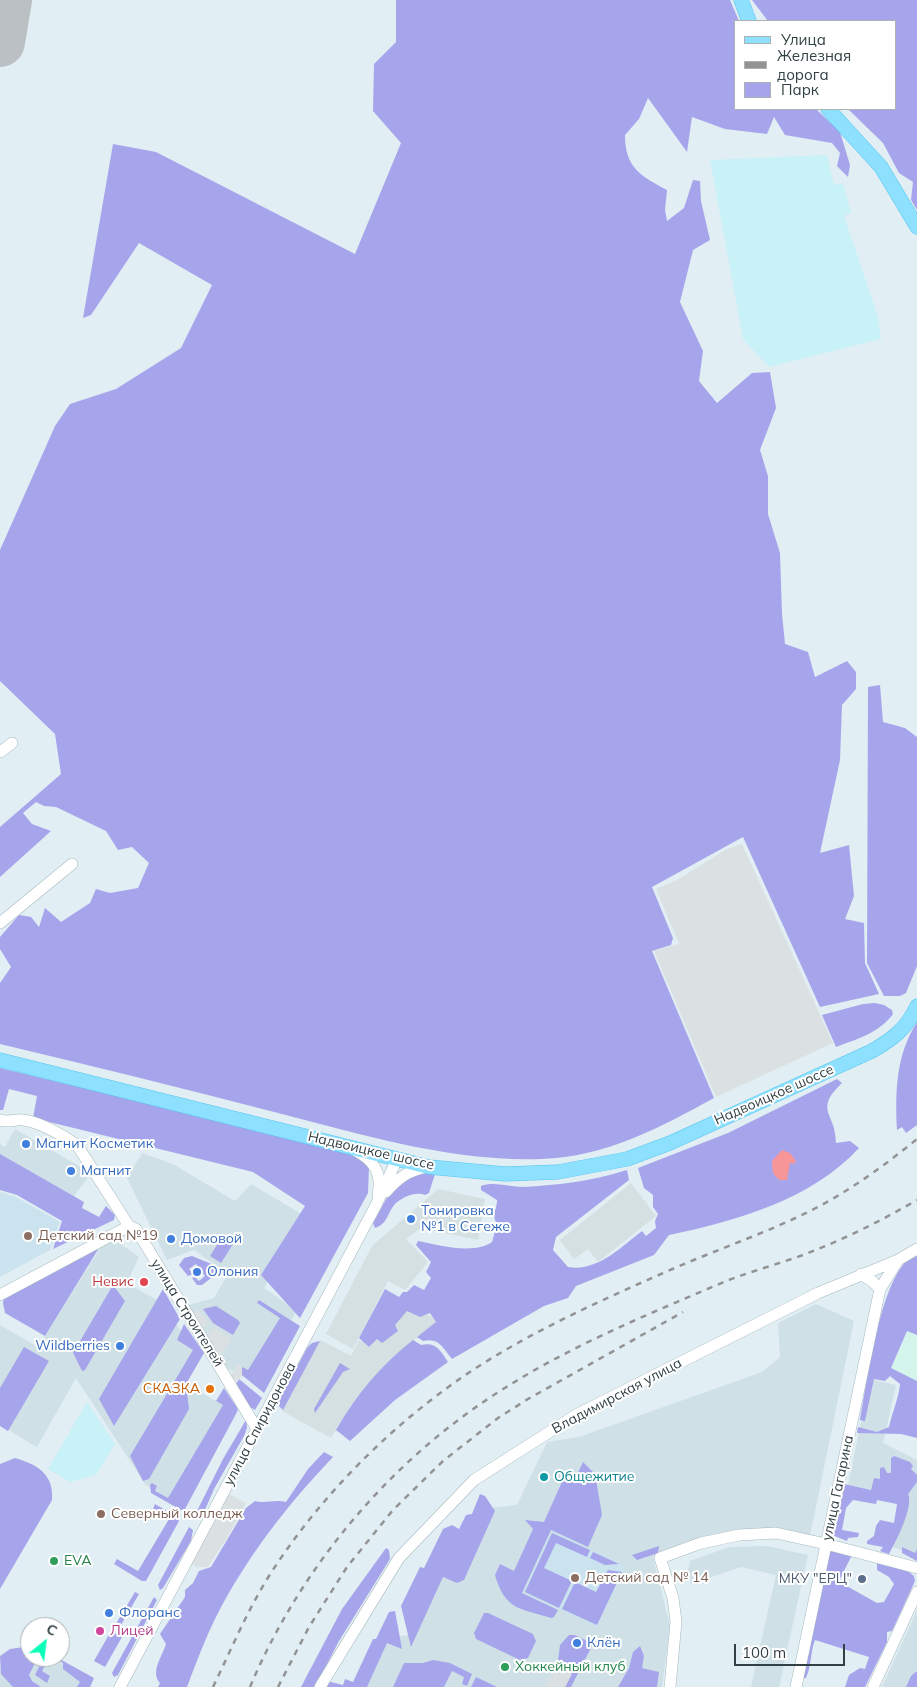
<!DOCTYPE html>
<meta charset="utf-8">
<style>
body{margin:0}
#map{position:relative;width:917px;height:1687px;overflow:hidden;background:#e1eef3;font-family:Mulish,sans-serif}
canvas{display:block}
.legend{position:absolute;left:734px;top:20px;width:162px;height:90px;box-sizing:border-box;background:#fff;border:1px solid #adb3b4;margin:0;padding:6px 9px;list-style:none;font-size:15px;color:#324144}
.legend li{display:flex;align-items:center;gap:10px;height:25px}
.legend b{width:25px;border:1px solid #adb3b4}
.north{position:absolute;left:20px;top:1617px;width:50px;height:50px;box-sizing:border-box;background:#fff;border:1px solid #adb3b4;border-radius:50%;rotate:29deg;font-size:14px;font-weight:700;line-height:20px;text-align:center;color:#324144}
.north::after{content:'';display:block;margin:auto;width:18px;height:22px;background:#0cffb9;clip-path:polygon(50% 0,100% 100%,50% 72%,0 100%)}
.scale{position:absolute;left:734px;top:1644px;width:111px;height:22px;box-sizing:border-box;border:2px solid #324144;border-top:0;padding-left:6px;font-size:15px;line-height:18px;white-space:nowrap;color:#324144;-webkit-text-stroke:4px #fff;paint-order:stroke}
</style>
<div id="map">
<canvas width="917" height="1687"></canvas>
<ul class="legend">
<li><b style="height:6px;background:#8ee0ff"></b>Улица</li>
<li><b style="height:6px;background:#939393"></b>Железная дорога</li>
<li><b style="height:14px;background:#a6a5ec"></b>Парк</li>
</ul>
<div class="north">С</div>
<div class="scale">100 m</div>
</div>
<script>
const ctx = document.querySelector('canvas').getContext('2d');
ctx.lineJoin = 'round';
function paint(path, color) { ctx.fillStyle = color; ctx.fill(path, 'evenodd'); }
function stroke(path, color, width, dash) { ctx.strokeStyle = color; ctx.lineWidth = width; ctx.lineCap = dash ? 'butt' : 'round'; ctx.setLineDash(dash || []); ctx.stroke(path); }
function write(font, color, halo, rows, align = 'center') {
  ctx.font = font + ' Mulish,sans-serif'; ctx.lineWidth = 4; ctx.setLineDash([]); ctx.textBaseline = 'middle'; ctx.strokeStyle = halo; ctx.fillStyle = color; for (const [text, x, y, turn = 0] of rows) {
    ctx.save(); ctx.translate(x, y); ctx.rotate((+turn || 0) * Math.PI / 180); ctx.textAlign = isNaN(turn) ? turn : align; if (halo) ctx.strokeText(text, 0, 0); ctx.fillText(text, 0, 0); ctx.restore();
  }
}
const residential = new Path2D(`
 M15,1129l76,44 -19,26 -72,-38v-17l5,3z
 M142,1153l31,11 62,37 16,-17 54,32 -41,72 33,23 -43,71 -27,-14 -38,-63 25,-7 14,-24 -34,-24 -27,10 -40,-82z
 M112,1238l27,19 -12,26 35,20 36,52 -15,28 46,25 -55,96 -29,-20 -69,-106 -39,69 -37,-22v-100l38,22 66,-105z
 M816,1304l38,17 -44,215 -115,5 -42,16 17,69 -8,61h-300l22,-49 26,-3 29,-62 51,-65 27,-3 30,-63 32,-5 183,-65 18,-15 -2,-34z
 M870,1379l26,6 -13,58 34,17v97l-26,-11 10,-50 -53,-11z
 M767,1546l41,9 -29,132h-28l25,-112 -35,-8 -50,17 -4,-11 3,-12 39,-14z
 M917,1610v59l-8,18h-27z
 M30,1657h22l40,23 -4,7h-88v-18z`);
const commercial = new Path2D(`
 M827,155l7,30 9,-2 8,30 -7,3 34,101 3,22 -112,28 -26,-28 -33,-179z
 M87,1402l28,42 -19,31 -26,7 -22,-13z`);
const industrial = new Path2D(`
 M631,1183l25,33 -58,46 -10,-13 -14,10 -14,-19z
 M438,1189l47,10 -7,41 -57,-12 -15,11 22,23 -23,28 -17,-9 -35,68 -27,-15 46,-88z
 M407,1310l24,6 6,7 -41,31 -48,56 -17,28 -49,-27 38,-71 31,16 8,-16 10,5z`);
const education = new Path2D(`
 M0,1192l16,5 44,25 -10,28 -50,27z
 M552,1531l74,35 -29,61 -74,-35z`);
const medical = new Path2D(`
 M908,1331l9,4v46l-26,-13z`);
const green = new Path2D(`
 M396,0h334l9,21h-3v88h80l24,23 10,33 -2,12 -11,-11 3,-13 -8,-10 -47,-8 -11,-18 -7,17 -42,-5 -33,-12 -5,35 -39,-54 -9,21 -14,16c0,33 16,41 42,55l-2,20 2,11 17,-13 9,-28 7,1 1,20 9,39 -17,10 -13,52 23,49 -4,30 18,22 35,-30 18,-1 6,36 -16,42 8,26v38l12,39 2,61 3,30 23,8 7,25 32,-16 9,11v17l-14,16 -2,55 -20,93 29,-8 5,51 -9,23 19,4 1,40 14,31 -59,13 -77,-170 -91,50 21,51 -2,7 -19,6 62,147c-55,30 -108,59 -173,61 -89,3 -177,-24 -263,-46 -92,-24 -185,-47 -278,-69v-61l11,-16 -11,-18v-12l19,-22 12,2 8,10 6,-19 16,14 29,-19 6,-14 14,4 28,-5 11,-25 -17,-16 -14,3 -12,-19 -50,-24 -12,-1 -8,-4 -13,11 9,11 19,7 -51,46v-50l61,-53 -6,-40 -55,-53v-131l55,-124 15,-22 46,-15 65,-41 31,-63 -73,-42 -48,72 -8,3 30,-174 43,8 199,102 46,-111 -28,-32 1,-47 22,-22z
 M752,0h165v210l-6,-10 2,-18 -14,-9 -16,-30 -35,-34h48v-88h-128z
 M880,685l3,37 22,6 12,9v229l-11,27 -6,3h-16l-17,-33 1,-276z
 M875,1003l9,2 8,5 1,4c-14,19 -36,25 -57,33l-14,-32 41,-11z
 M917,1022v103l-11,8 -4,-6 -5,3c-2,-39 -1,-75 20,-108z
 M0,1068l339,81 22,9 8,8 -1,27 -68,125 -39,-43 44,-69 -52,-34 -220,-54 4,-22 -28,-7 -6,21h-3z
 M837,1079l5,4c-29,28 -6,29 -6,60l14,-2 9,7c-48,52 -123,73 -190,87l-15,20 -78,31 -8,12 -24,8 -92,53c-9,-11 -13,-22 -29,-18l-6,-4 19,-15 -6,-9 -10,4 -13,-6 -12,14 3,6 -16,12 -5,-4 -8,8 -10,-9 26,-49 14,8 4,-5h4l7,-7 10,5 7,-12 -5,-6 5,-10 -15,-17 2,-4c21,4 55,14 74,1l5,-18c-6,-11 0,-13 0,-24l-16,-10v-4c12,-5 29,1 42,1 35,-2 70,-6 104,-17l2,10 -73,57 -3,13 15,17c29,5 52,-19 74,-36l4,5 10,-8 -1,-7 3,-7 -5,-7v-12l-9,-7 -6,-20 90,-35z
 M0,1154l84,48 -2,6 17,9 7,-11 9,9 -1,5 -61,29 9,-28 -45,-26 -17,-5z
 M421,1171l14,3 -6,19 -4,2c-9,-4 -23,2 -30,9 -8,9 -7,20 -20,24l-2,-5 17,-31 9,-11z
 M222,1237l11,7 -12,19 -11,-7z
 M99,1248l-54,88 -40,-23 -2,-10 1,-7z
 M917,1254v81l-10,-4 -16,37 26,13v57l-16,-4 -44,-1 1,-6 19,5 12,-5c3,-14 10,-30 11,-43l-10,-8 -5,5 -11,-2 -9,42 -5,-1c7,-36 21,-154 57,-166z
 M192,1256l22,9 2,4 -5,9 -9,7h-5l-5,-7 3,-1 4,4 6,-5 -9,-12 -7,5 4,5 -5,2 -9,-11 5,-7z
 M113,1285l12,16 -40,69 -3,1 -9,-18z
 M163,1289l17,30 -66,107 -15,-27z
 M259,1300l41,26 -36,67 -22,-18v-8l6,3 32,-52 -23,-15z
 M216,1306l22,14 2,3 -7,12 -20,-12 -10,-14z
 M184,1324l20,29 -18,31 3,25 -40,70 -6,2 -13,-25 63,-106 -16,-10z
 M413,1340l8,5c15,-3 19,5 27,17l-53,38 -45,41 -14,-11c20,-35 45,-65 77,-90z
 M320,1341l-37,69 -6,-6 30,-56 5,-5z
 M24,1347l25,14 -41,70 -8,-5v-38z
 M340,1363l10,6 -7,3 -28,41 -1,-4z
 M239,1379l23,19 -7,12 -5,-3 -14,-23z
 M224,1388l14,21 -1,3 -52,97 -4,1 -30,-17 -1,-8 2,-2 5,3 -2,5 13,7 55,-93 -7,-4z
 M246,1420l1,8 -3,8 -30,53 -13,30 -3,1 -3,-5 28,-56z
 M324,1452l9,5c-45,47 -87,101 -117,160 -11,22 -20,46 -29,70h-29l2,-4c-10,-11 2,-26 6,-39l-6,-10 25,-37v-7l8,-7 6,-12 12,-4 35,-59 9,-7c11,3 19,-2 31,1l22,-33z
 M894,1456l16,6 3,4 -2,3 6,6v7l-9,12c6,13 -12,47 -19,60l-9,-3 3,-4 -16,-3v-3l7,-5 2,-10 4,-6 14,3 3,-19 -20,-4 -1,4 -23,-4 -7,8 -4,22 17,3 -1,4 -10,1 -1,3 -15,-6 12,-51 27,6 3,-12 6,1v-11l4,-1 3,6h4v-15z
 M15,1458c23,7 39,16 37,42l-52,89v-125z
 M583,1462l10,10 3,7 6,36 -14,32 -37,-17 -29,63 36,17 -4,7 -3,1c-32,-10 -46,-8 -56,-43l5,-11 14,7 19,-42 -8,-9 19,2 21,-47 10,4z
 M480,1494l5,2 10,15 -31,69 -7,3 -14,-6 -32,70 -10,-41 19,-39 4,1 19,-39 9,-4 7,4 7,-14 6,-1z
 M155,1504l22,13 2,4 -33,60h-4l-28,-17 3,-5 21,12 31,-52 -16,-10z
 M189,1527l4,3 -2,11 -28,47 -3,2 -2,-5z
 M552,1533l38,17 -3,7 -31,-14 -12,25 28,13 -13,27 -34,-16z
 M659,1546l-1,7 -21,7 -5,-5z
 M902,1547l13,6 2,-4v12l-15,-8z
 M386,1548l3,2 1,9 -51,82 -24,46h-14l41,-78z
 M833,1551l19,4 -12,24 3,5 34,19 7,-1 10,-18 -5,-7 -12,-7v-8l32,10 5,4 1,5 -23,50 -5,1v10l-22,45h-20l4,-12 11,-7 5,1 4,-12 -54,-17c-5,13 -3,24 -9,38l-6,1 29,-127z
 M593,1552l26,12 -14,1 -15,-7z
 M608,1570l14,2 -25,53 -35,-16 13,-27 21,10z
 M135,1592l4,2 -18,31 -4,-3z
 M154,1597l3,3 -39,75 -4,2 -2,-4z
 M395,1611l7,38 -15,-6 -20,44h-43l3,-6 16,4 2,-6 8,3 20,-43h3l13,-27z
 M484,1613h4l45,21 3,7 -8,17 -8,2 -44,-21 -2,-6z
 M111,1631l11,6 -17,30 -11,-6z
 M569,1635h6l18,9 -22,43h-6l6,-13 -13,-13 2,-16z
 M30,1646v11h8l-9,18 3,6 9,6h-28l-12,-13 -1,-18 10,-7z
 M640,1646l4,10 -2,12 17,4 -2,15h-39l11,-19 4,-16z
 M44,1657h6l-8,14 8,5 -3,7 -12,-8z
 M52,1657h4l38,21 -4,9h-13l3,-5 -17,-13v-6z
 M433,1660l17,3 22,11 -5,12 -5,-2 2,-7 -12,-6 -8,16h-51l11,-24h19z
 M917,1671v16h-11l5,-11z
 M476,1677l21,10h-26z`);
const parking = new Path2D(`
 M742,844l91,199 -117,54 -62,-146 25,-7 -23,-55 21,-9 50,-31z
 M199,1310l10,14 -8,5 -11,-16z
 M213,1327l18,11 -11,19 -13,-19z
 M238,1364l4,3v8l-4,6 -8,-4z
 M229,1494l17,9 -16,30 -22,34h-11l-6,-3 3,-8z
 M558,1661l14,13 -7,13h-19z`);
const water = new Path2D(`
 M782,1150l8,3 6,8 -2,3 -4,-1 -3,17h-8l-6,-7 -1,-12z`);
const runway = new Path2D(`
 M0,42l7,-42`);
const minor = new Path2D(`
 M0,752l12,-9
 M0,923l72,-59
 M0,1120c9,3 14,-1 23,0 18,2 39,15 54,25l52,81 7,3 121,200
 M356,1151c19,10 26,23 22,44
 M386,1192c12,-14 23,-22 41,-25
 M861,1274l11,7 8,8
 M0,1295l129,-69
 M120,1687l256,-482 21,-46
 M320,1687l79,-129 75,-78 102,-65 242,-122 80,-33 19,-11
 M670,1687l6,-65 -3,-24 -13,-40 41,-15 38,-8 37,-2 50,11 91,24
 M796,1687l84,-398 18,-29
 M873,1687l44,-95`);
const major = new Path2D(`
 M741,0l8,21
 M828,109l53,58 36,60
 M0,1060l429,107 76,7 53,-2 69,-13 43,-16 202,-92c21,-12 35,-23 45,-45`);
const rail = new Path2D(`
 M213,1687c18,-37 34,-76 56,-111 49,-77 117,-146 192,-198 61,-42 132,-74 200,-104 51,-23 104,-40 153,-65 37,-19 71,-44 103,-70
 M250,1687c52,-123 144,-231 258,-301 67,-42 143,-73 216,-104 29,-12 60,-19 89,-31 36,-14 71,-32 104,-51
 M278,1687l31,-60 38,-60 46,-57 50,-49 55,-43 30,-19 155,-87`);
const markers = [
 [26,1144,5,"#3f7fe0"],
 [71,1171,5,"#3f7fe0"],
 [411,1219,5,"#3f7fe0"],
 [28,1236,5,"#8d6e63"],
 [171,1239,5,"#3f7fe0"],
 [197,1272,5,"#3f7fe0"],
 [144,1282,5,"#e0444e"],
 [120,1346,5,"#3f7fe0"],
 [210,1389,5,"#e8710a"],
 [544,1477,5,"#0f9aa8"],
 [101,1514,5,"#8d6e63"],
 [54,1561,5,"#2e9e5b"],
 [575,1578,5,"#8d6e63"],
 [862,1579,5,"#5c6f8a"],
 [109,1613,5,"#3f7fe0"],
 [100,1631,5,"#d1479c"],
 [577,1643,5,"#3f7fe0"],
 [505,1667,5,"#2e9e5b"]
];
const streetNames = [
 ["Надвоицкое шоссе",774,1095,-24],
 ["Надвоицкое шоссе",371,1151,13],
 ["улица Строителей",187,1313,58],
 ["Владимирская улица",617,1396,-28],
 ["улица Спиридонова",260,1424,-62],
 ["улица Гагарина",838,1488,-78]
];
const shopNames = [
 ["Магнит Косметик",36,1144],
 ["Магнит",81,1171],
 ["Тонировка",421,1211],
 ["№1 в Сегеже",421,1227],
 ["Домовой",181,1239],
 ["Олония",207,1272],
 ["Wildberries",110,1346,"right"],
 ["Флоранс",119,1613],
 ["Клён",587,1643]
];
const educationNames = [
 ["Детский сад №19",38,1236],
 ["Северный колледж",111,1514],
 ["Детский сад № 14",585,1578]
];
const healthNames = [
 ["Невис",134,1282]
];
const foodNames = [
 ["СКАЗКА",200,1389]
];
const cultureNames = [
 ["Общежитие",554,1477]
];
const leisureNames = [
 ["EVA",64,1561],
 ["Хоккейный клуб",515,1667]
];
const serviceNames = [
 ["МКУ \"ЕРЦ\"",852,1579]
];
const hotelNames = [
 ["Лицей",110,1631]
];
paint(residential, '#cfe1e7');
paint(commercial, '#c9f1f8');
paint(industrial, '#d4e0e1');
paint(education, '#cae3ee');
paint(medical, '#d3f5eb');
paint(green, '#a6a5ec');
paint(parking, '#dbe1e2');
paint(water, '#f79699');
stroke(runway, '#bac0c3', 50);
stroke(minor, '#a4b8be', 12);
stroke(major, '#54c6ee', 15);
stroke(minor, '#fff', 11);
stroke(major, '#8ee0ff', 14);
stroke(rail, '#939393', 2.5, [6, 6]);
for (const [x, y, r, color] of markers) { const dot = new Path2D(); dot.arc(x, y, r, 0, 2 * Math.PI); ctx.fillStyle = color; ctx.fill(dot); stroke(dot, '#fff', 2); }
write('14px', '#324144', '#fff', streetNames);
write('14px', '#366cbe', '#fff', shopNames, 'left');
write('14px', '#785e54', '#fff', educationNames, 'left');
write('14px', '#be3a42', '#fff', healthNames, 'right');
write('14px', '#c56008', '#fff', foodNames, 'right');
write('14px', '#0d838f', '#fff', cultureNames, 'left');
write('14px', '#27864d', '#fff', leisureNames, 'left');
write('14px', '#4e5e75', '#fff', serviceNames, 'right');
write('14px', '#b23c85', '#fff', hotelNames, 'left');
</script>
